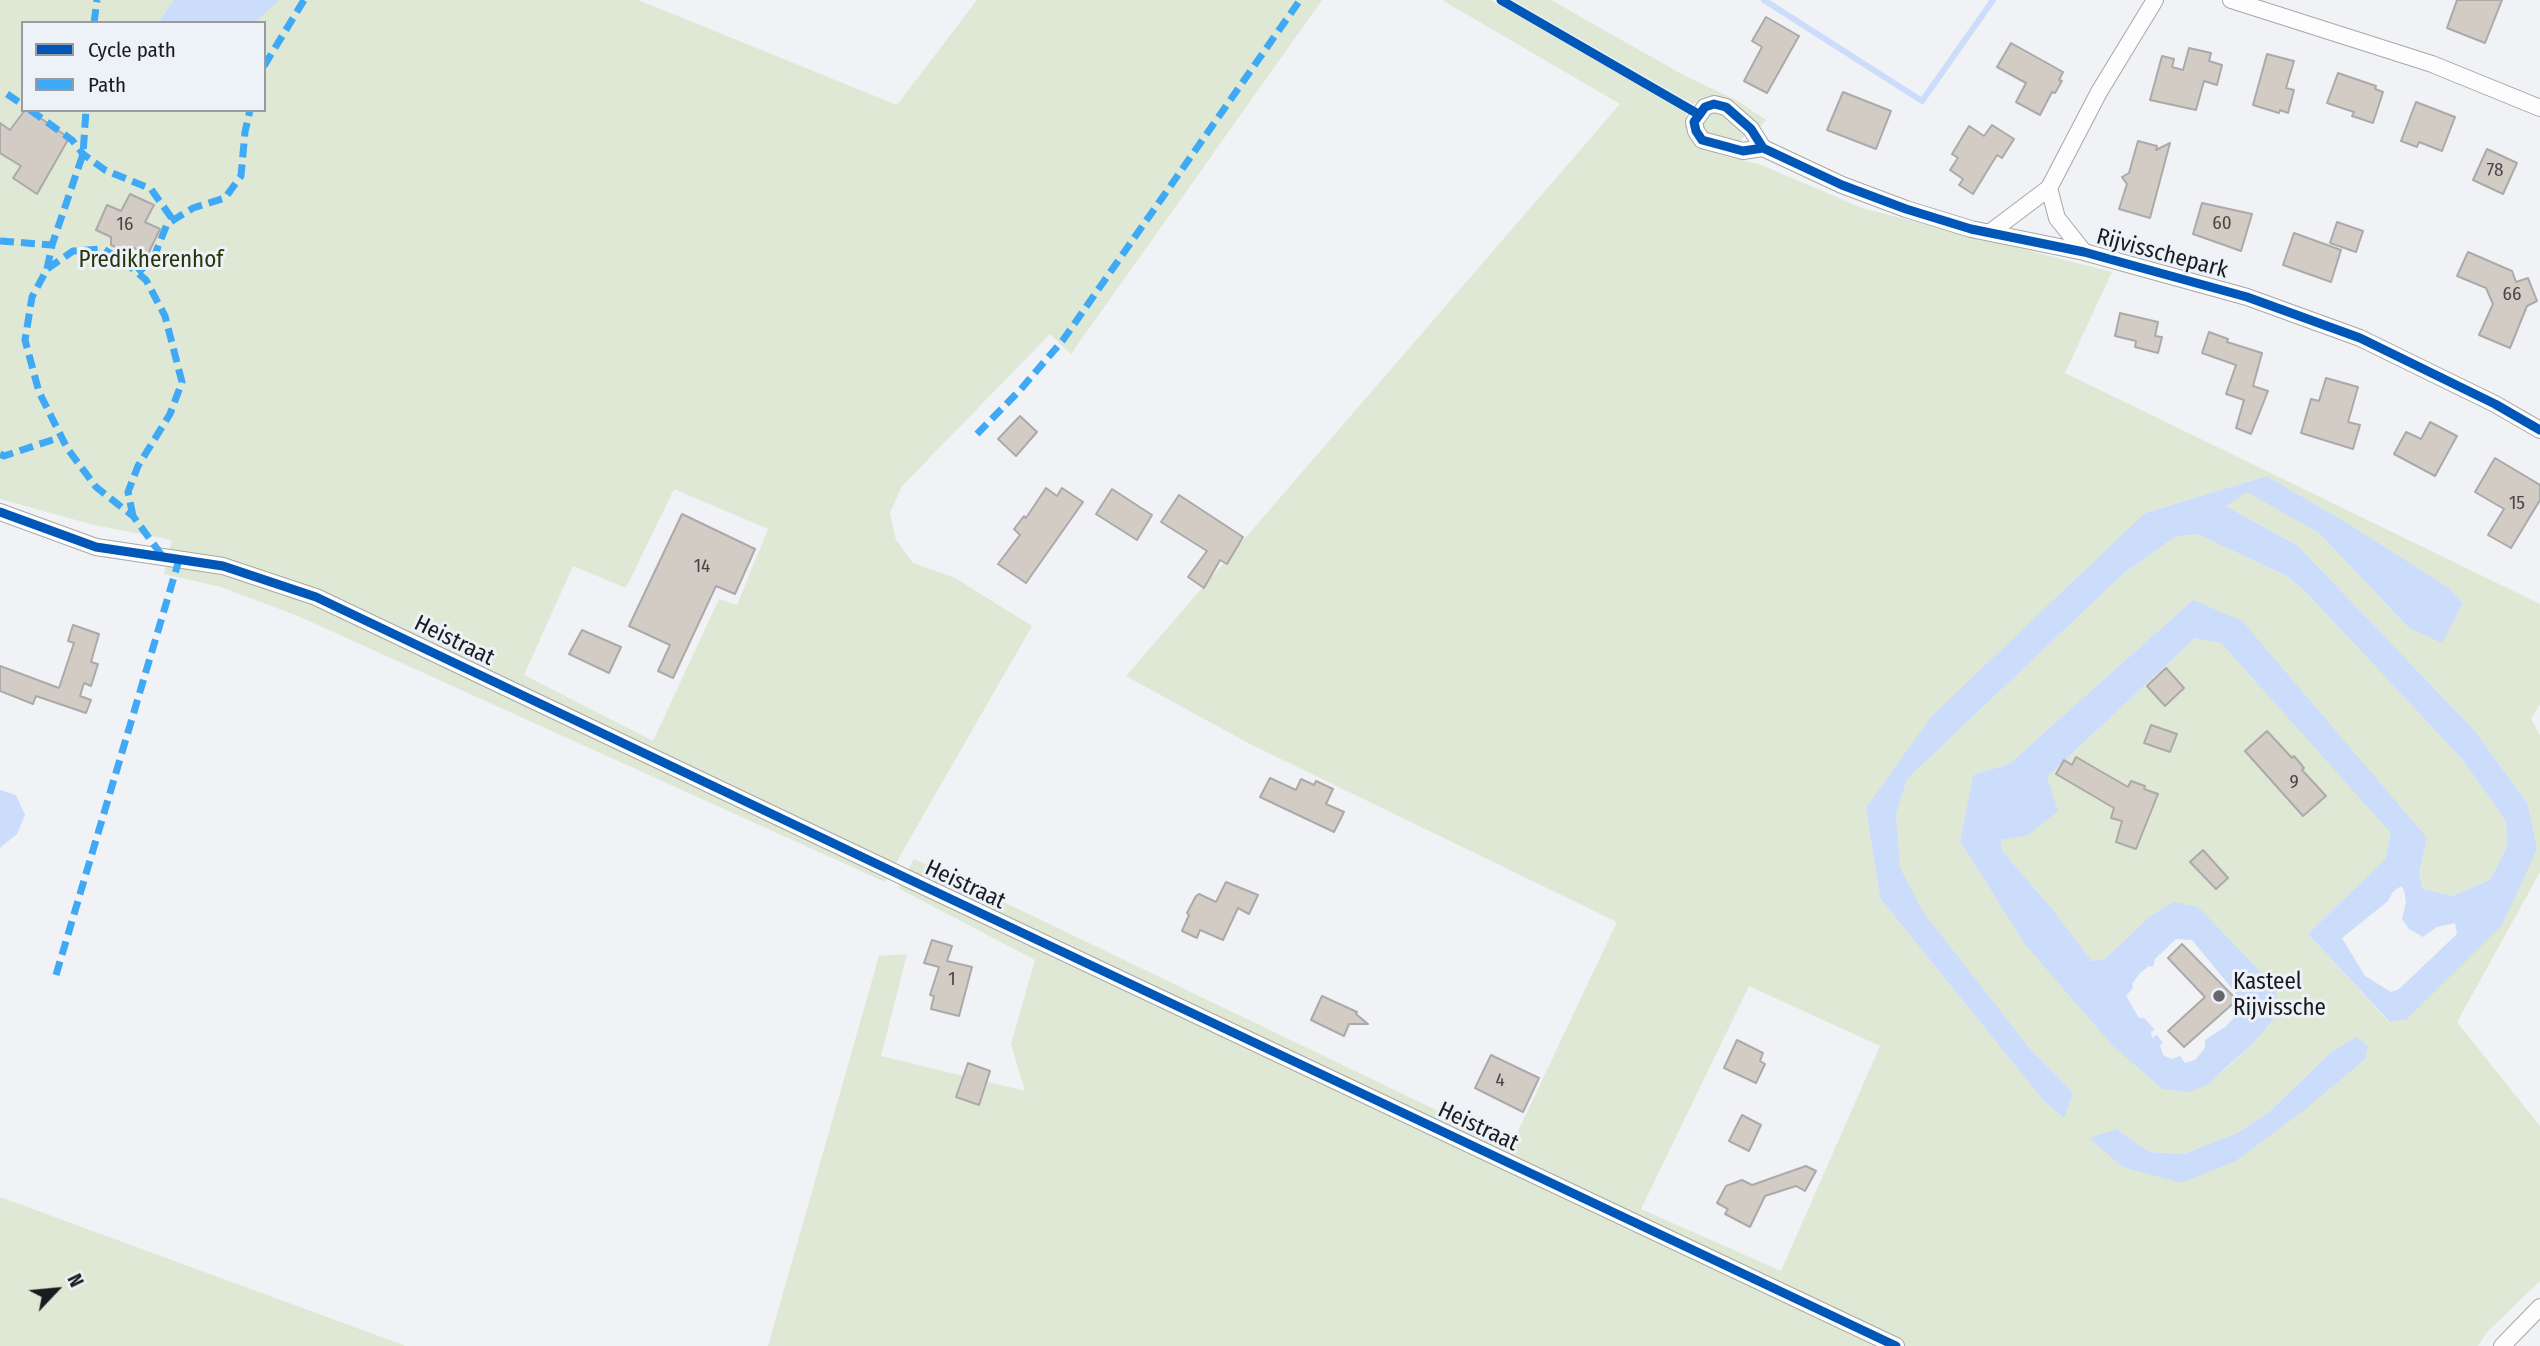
<!DOCTYPE html>
<style>
body{margin:0}
#map{position:relative;width:2540px;height:1346px;overflow:hidden;background:#f0f2f5;font-family:"Fira Sans Condensed",sans-serif}
canvas{display:block}
.legend{position:absolute;left:21px;top:21px;width:245px;height:91px;box-sizing:border-box;background:#edf1f8;border:2px solid #999ba1;margin:0;padding:9px 12px;list-style:none;font-size:21px;color:#1a1b1e}
.legend li{display:flex;align-items:center;gap:14px;height:35px}
.legend b{width:35px;border:2px solid #999ba1}
.north{position:absolute;left:21px;top:1255px;width:70px;height:70px;-webkit-text-stroke:5px #edf1f8;paint-order:stroke;rotate:64deg;font-size:19px;font-weight:700;line-height:28px;text-align:center;color:#1a1b1e}
.north::after{content:'';display:block;margin:auto;width:24px;height:32px;background:#1a1b1e;clip-path:polygon(50% 0,100% 100%,50% 72%,0 100%)}
</style>
<div id="map">
<canvas width="2540" height="1346"></canvas>
<ul class="legend">
<li><b style="height:9px;background:#0057b8"></b>Cycle path</li>
<li><b style="height:9px;background:#3fa9f5"></b>Path</li>
</ul>
<div class="north">N</div>
</div>
<script>
const ctx = document.querySelector('canvas').getContext('2d');
ctx.lineJoin = 'round';
function paint(path, color) { ctx.fillStyle = color; ctx.fill(path, 'evenodd'); }
function stroke(path, color, width, dash) { ctx.strokeStyle = color; ctx.lineWidth = width; ctx.lineCap = dash ? 'butt' : 'round'; ctx.setLineDash(dash || []); ctx.stroke(path); }
function write(font, color, halo, rows, align = 'center') {
  ctx.font = font + ' "Fira Sans Condensed",sans-serif'; ctx.lineWidth = 6; ctx.setLineDash([]); ctx.textBaseline = 'middle'; ctx.strokeStyle = halo; ctx.fillStyle = color; for (const [text, x, y, turn = 0] of rows) {
    ctx.save(); ctx.translate(x, y); ctx.rotate((+turn || 0) * Math.PI / 180); ctx.textAlign = isNaN(turn) ? turn : align; if (halo) ctx.strokeText(text, 0, 0); ctx.fillText(text, 0, 0); ctx.restore();
  }
}
const green = new Path2D(`
 M0,0h638l259,105 80,-105h345l-251,354 -21,-20 -148,152 -12,27 6,27 17,23 42,15 77,48 -147,256 -587,-266 -77,-29 -57,-13 8,-34 -78,-15 -94,-26zM23,23h241v87h-241zM674,489l94,40 -31,76 -18,-6 -66,142 -129,-66 49,-109 53,22z
 M1442,0h49l195,113v14l6,12 11,8 21,9 35,8 103,44 250,64 -47,101 475,231v100l-9,14 9,18v136l-83,150 83,104v155l-53,51 -9,14h-1710l111,-390 28,-2 -26,102 144,35 -14,-47 24,-84 -137,-72 16,-29 597,287 106,-224 -367,-178 -124,-68 494,-572zM2267,476l85,50 97,62 14,15 -22,39 -32,-14 -90,-95 -72,-42 -21,15 72,40 177,185 52,72 -25,122 -114,96 -80,-87 77,-75 7,-26 -172,-191 -25,-4 -148,139 -19,57 -27,6 1,11 47,54 43,56 13,-2 44,-42 49,-10 75,113c-24,27 -50,57 -83,72l-166,-149 -64,-102 13,-66 36,-11 184,-164 234,238 -8,35 4,16 29,7 38,-16 17,-32 -1,-27 -45,-63 -157,-168 -17,-14 -90,-42 -22,3 -52,37 -216,205 -11,35 3,54 24,45 108,137 42,43 -10,24 -20,-17 -163,-202 -14,-90 279,-295zM1749,986l131,60 -99,225 -140,-62zM2356,1037l-122,125 -111,5 -6,-38 32,23 35,2 53,-21 31,-20 62,-60z
 M1513,0h38l136,77 49,23 30,20 -6,7c-25,-22 -33,-40 -67,-23z
 M1708,112c16,0 28,8 37,23l-7,8 -34,-11 -3,-7z
 M0,1197l406,149h-406z`);
const water = new Path2D(`
 M174,0h105l-25,23h-96z
 M2267,476l85,50 97,62 14,15 -21,40 -33,-15 -90,-95 -72,-41 -21,14 72,40 177,185 52,72 10,46 -35,76 -96,95 -17,1 -81,-87 77,-75 6,-26 -170,-190 -26,-5 -148,139 11,34 -30,24 -27,5 1,11 47,54 43,56 13,-2 44,-42 25,-15 24,5 79,82 -4,31 -20,23 -45,41 -18,8 -27,-3 -50,-43 -89,-103 -64,-102 13,-66 36,-11 184,-164 49,21 185,217 -8,35 4,16 29,7 38,-16 17,-33 -1,-26 -45,-63 -157,-168 -17,-14 -90,-42 -22,3 -52,37 -216,205 -11,35 4,54 23,44 108,138 42,43 -9,25 -21,-18 -163,-202 -14,-90 66,-92 213,-203zM2401,886l3,4 2,12 -4,17 7,10 14,8 14,-10 18,-4 2,11 -59,56 -7,2 -26,-16 -23,-38 46,-37 5,-9zM2176,939l16,1 51,62 1,6 -19,19 -20,13v8l-10,12 -10,3 -5,-7 -9,3 -8,-4 -3,-10 3,-2 -6,-8 -5,3 -1,-6 4,-2 -11,-12h-5l-13,-22 7,-8 -1,-4 8,-11 9,-7 4,1 2,-8z
 M0,790l16,5 9,20 -8,19 -17,14z
 M2356,1037l12,9 -3,13 -62,52 -69,51 -53,21 -58,-16 -34,-29 28,-9 32,23 35,2 53,-21 31,-20 62,-60z`);
const stream = new Path2D(`
 M1764,0l158,101 71,-101`);
const building = new Path2D(`
 M2457,0h45l-17,43 -38,-15z
 M1766,17l33,19 -32,57 -23,-12 18,-34 -10,-6z
 M2011,43l52,29 -4,8 3,1 -7,12 -3,-1 -12,23 -24,-13 10,-19 -29,-16z
 M2189,48l22,5 -2,8 13,4 -5,20 -13,-4 -8,29 -46,-10 12,-44 12,3 -2,8 11,3z
 M2267,54l27,7 -8,27 8,2 -6,23 -8,-3 -1,3 -26,-8z
 M2338,73l38,13 -1,3 8,3 -10,31 -21,-7 2,-4 -27,-9z
 M1843,92l48,19 -15,38 -49,-19z
 M2416,102l39,15 -13,34 -23,-9 -2,5 -16,-6z
 M25,110h4l40,28 -32,56 -24,-16 8,-12 -21,-13v-30l10,7z
 M1992,125l22,14 -12,19 -5,-3 -24,39 -14,-9 4,-6 -13,-9 8,-12 -6,-4 17,-28 15,10z
 M2138,141l19,5 -1,4 14,-7 -20,75 -31,-9 8,-25 -5,-7 7,-4z
 M2487,149l30,14 -14,31 -30,-14z
 M130,194l24,11 -9,17 15,7 -12,25 -16,-7 -6,5 -15,-7v-8l-15,-7 11,-25 14,6z
 M2202,203l50,11 -11,37 -48,-17z
 M2337,222l26,9 -7,21 -26,-9z
 M2294,233l47,17 -10,32 -48,-17z
 M2468,252l44,19 4,11 12,-4 9,23 -10,5 -17,42 -31,-13 14,-31 -7,-16 -29,-12z
 M2120,313l38,9 -3,14 7,1 -4,16 -23,-6 1,-6 -21,-5z
 M2209,332l19,7 -1,3 35,11 -9,33 15,5 -17,43 -15,-6 8,-28 -18,-6 10,-29 -34,-12z
 M2326,378l32,9 -10,35 12,3 -7,24 -52,-16 10,-34 8,2z
 M1020,416l17,16 -21,24 -18,-17z
 M2430,422l27,14 -22,40 -41,-22 12,-22 15,7z
 M2495,458l45,27v15l-29,48 -23,-13 16,-26 -29,-17z
 M1046,488l11,8 5,-8 21,14 -57,81 -28,-19 22,-29 -6,-6 10,-13 2,2z
 M1112,489l40,26 -15,25 -41,-26z
 M1179,495l64,42 -16,27 -7,-4 -16,28 -16,-11 19,-26 -46,-29z
 M682,514l73,35 -20,45 -19,-8 -43,92 -15,-7 12,-26 -41,-19z
 M73,625l26,9 -8,28 7,2 -7,22 -7,-3 -4,13 11,4 -5,13 -50,-17 -3,8 -33,-13v-25l59,22 15,-45 -6,-2z
 M582,630l39,17 -12,26 -40,-19z
 M2166,668l18,20 -19,18 -18,-20z
 M2151,725l26,9 -7,18 -26,-9z
 M2267,731l25,27 2,-2 10,12 -2,2 24,26 -23,20 -58,-65z
 M2076,757l52,30 3,-6 14,5 -1,3 14,5 -22,55 -20,-7 6,-21 -11,-3 3,-10 -58,-34 8,-14 8,5z
 M1270,778l26,12 5,-11 13,6 2,-4 17,8 -7,15 18,8 -10,20 -74,-35z
 M2203,850l25,28 -12,11 -26,-27z
 M1226,882l32,13 -9,19 -11,-6 -15,32 -23,-10 -3,8 -15,-7 7,-16 -2,-2 9,-17 3,-2 17,8z
 M932,940l20,6 -5,15 25,6 -13,49 -28,-7 3,-13 -4,-1 9,-28 -15,-4z
 M2182,944l55,56 -53,47 -16,-16 37,-34 -37,-39z
 M1322,996l35,16 -1,2 12,10h-19l-5,12 -33,-16z
 M1737,1040l26,13 -3,8 5,3 -9,19 -32,-15z
 M1491,1055l48,23 -16,34 -48,-24z
 M968,1063l22,8 -11,34 -23,-8z
 M1742,1115l19,10 -12,26 -20,-10z
 M1806,1166l10,5 -11,20 -9,-5 -31,10 -15,31 -25,-13 3,-5 -11,-6 9,-17 16,-6 10,5z`);
const street = new Path2D(`
 M2231,0l201,64 108,44
 M1763,148l-20,3 -41,-11 -6,-9 -2,-9 11,-15 9,-3 12,3 25,22 12,19 79,37 64,24 65,20 113,23 163,45 113,41 135,66 45,26
 M2049,188l8,30 27,34
 M1992,231l57,-43 50,-96 56,-92
 M0,512l96,35 127,19 93,31 584,278 996,471
 M2502,1346l38,-39`);
const quiet = new Path2D(`
 M94,23l3,-23
 M264,66l40,-66
 M7,94l16,11
 M30,110l42,30 11,14 22,16 46,19 22,31
 M0,241l52,4
 M47,269l5,-24 31,-91 3,-44
 M138,273l16,-16 13,-33 26,-16 32,-10 16,-22 4,-44 5,-22
 M977,434l44,-45 42,-49 237,-340
 M0,454l4,2 57,-19
 M133,516l-5,-24 10,-26 32,-52 12,-32 -17,-66 -19,-36 -21,-18 -22,-13 -30,2 -26,18 -15,28 -7,43 14,52 28,56 29,39 37,29 30,41
 M56,975l123,-415`);
const cycleway = new Path2D(`
 M1501,0l197,114
 M1763,148l-20,3 -41,-11 -6,-9 -2,-9 11,-15 9,-3 12,3 25,22 12,19 79,37 64,24 65,20 113,23 163,45 113,41 135,66 45,26
 M0,512l96,35 127,19 93,31 584,278 996,471`);
const markers = [
 [2219,996,7,"#656669"]
];
const numberNames = [
 ["78",2495,171],
 ["60",2222,224],
 ["16",125,225],
 ["66",2512,295],
 ["15",2517,504],
 ["14",702,567],
 ["9",2294,783],
 ["1",952,980],
 ["4",1500,1081]
];
const streetNames = [
 ["Rijvisschepark",2162,254,15],
 ["Heistraat",454,641,26],
 ["Heistraat",965,885,25],
 ["Heistraat",1478,1127,25]
];
const parkNames = [
 ["Predikherenhof",151,261]
];
const poiNames = [
 ["Kasteel",2233,983],
 ["Rijvissche",2233,1009]
];
paint(green, '#dee8d4');
paint(water, '#ccdcfb');
stroke(stream, '#ccdcfb', 6);
paint(building, '#d3ccc5');
stroke(building, '#abaaab', 2);
stroke(street, '#a5a7a9', 18);
stroke(street, '#fdfdfe', 16);
stroke(quiet, '#3fa9f5', 7, [14, 7]);
stroke(cycleway, '#0057b8', 9);
for (const [x, y, r, color] of markers) { const dot = new Path2D(); dot.arc(x, y, r, 0, 2 * Math.PI); ctx.fillStyle = color; ctx.fill(dot); stroke(dot, '#edf1f8', 2.5); }
write('19px', '#484748', null, numberNames);
write('23px', '#1a1b1e', '#edf1f8', streetNames);
write('23px', '#28360b', '#edf1f8', parkNames);
write('23px', '#1a1b1e', '#edf1f8', poiNames, 'left');
</script>
